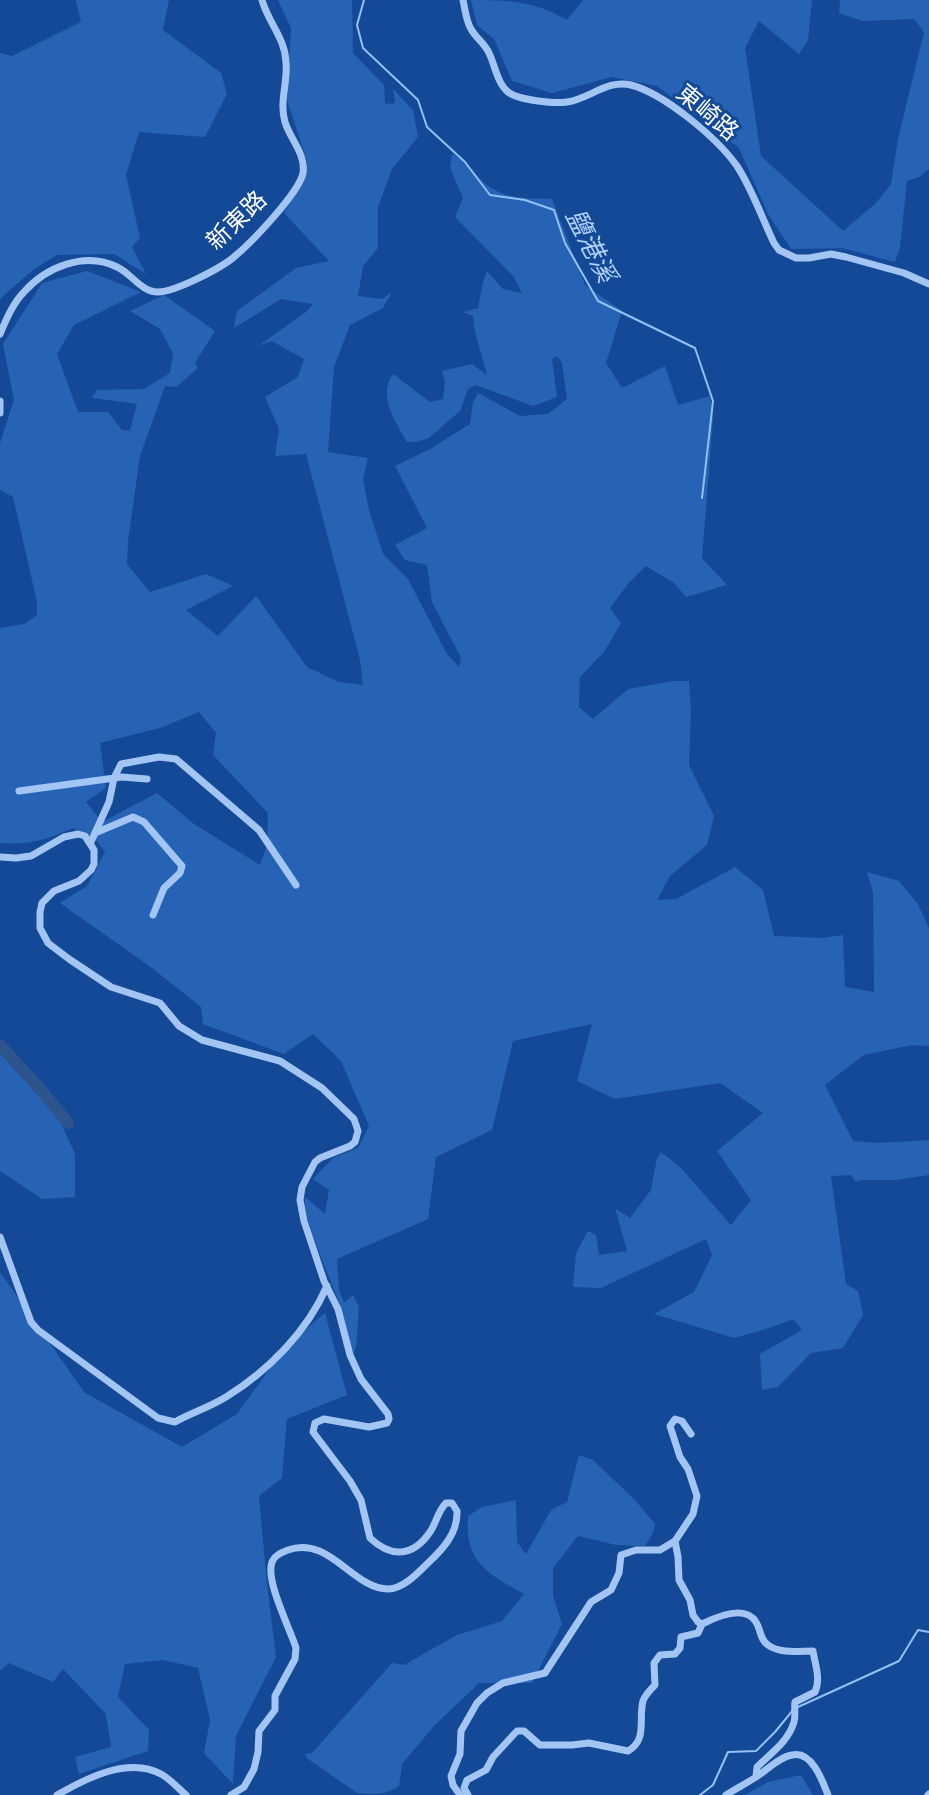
<!DOCTYPE html>
<meta charset="utf-8">
<style>
body{margin:0}
canvas{display:block;background:#134996}
</style>
<canvas width="929" height="1795"></canvas>
<script>
const ctx = document.querySelector('canvas').getContext('2d');
ctx.lineJoin = 'round';
function paint(path, color) { ctx.fillStyle = color; ctx.fill(path, 'evenodd'); }
function stroke(path, color, width, dash) { ctx.strokeStyle = color; ctx.lineWidth = width; ctx.lineCap = dash ? 'butt' : 'round'; ctx.setLineDash(dash || []); ctx.stroke(path); }
function write(font, color, halo, rows, align = 'center') {
  ctx.font = font + ' Mulish,"Noto Sans TC",sans-serif'; ctx.lineWidth = 6; ctx.setLineDash([]); ctx.textBaseline = 'middle'; ctx.strokeStyle = halo; ctx.fillStyle = color; for (const [text, x, y, turn = 0] of rows) {
    ctx.save(); ctx.translate(x, y); ctx.rotate((+turn || 0) * Math.PI / 180); ctx.textAlign = isNaN(turn) ? turn : align; if (halo) ctx.strokeText(text, 0, 0); ctx.fillText(text, 0, 0); ctx.restore();
  }
}
const green = new Path2D(`
 M76,0h93l-6,30 58,43 6,21 -22,43 -66,-5 -13,43 14,63 -8,9 14,27 -32,-20 -57,1 -23,14 -31,27 -3,4v-247l12,3 69,-34z
 M278,0h74l1,53 31,32 1,19 10,-1 -2,-14 20,21 5,27 -26,32 -14,38v41l-15,18 -5,30 24,3 10,-7 -9,16 -33,17 -16,42 -6,85 40,6 -5,21 6,31 14,44 25,25 39,75 12,13 2,-9 -29,-56 -5,-37 -22,-5 -10,-15 32,-17 -32,-62 35,-17 40,-25 3,-22 5,-9 42,23 28,-2 19,-15 -5,-36 -5,-7 -5,3 5,38 -24,9 -57,-21 -8,4 -8,22 -31,27 -13,4h-9c-11,-19 -30,-47 -14,-68l37,28 13,-3 2,-17 -3,-11 30,-7 15,11 -12,-43 -2,-16 -10,-4 15,-4 5,-26 4,-11 16,18 19,4 -9,-17 -58,-59 8,-19 -13,-30 2,-14c17,8 16,13 28,25 21,21 45,19 72,20l33,86 37,26 -16,52 16,25 43,-22 13,39 32,-9 3,22 -11,140 25,27 -41,12 -12,-14 -28,-17 -18,18 -18,24 11,15 -17,29 -24,25 -1,30 14,12 35,-30 46,-8h15l2,28 -2,56 25,51 -7,29 -37,31 -13,24 19,-1 59,-32 28,23 11,46 48,2 21,-3 2,52 29,5 -1,-100 -6,-20 32,9 19,23 11,24v118l-17,-1 -48,10 -39,30 28,56 24,2 52,-3v35l-33,5h-34l-6,2 -5,-7 -20,1 15,108 12,7 5,24 -20,33 -32,5 -33,34 -16,3 -2,-36 42,-24 -9,-11 -24,9 -35,10 -80,-24 40,-22 18,-37 -6,-16 -105,49 -28,-1 3,-34 12,-22 8,4 3,20 28,-4 -12,-43 15,10 21,-28 6,-32 4,-6 20,16 50,57 20,-25 -34,-49 46,-38 -43,-30 -105,16 -38,-18 15,-57 -79,17 -21,89 -56,27 -8,62 -91,40 2,31 5,13 9,-8 6,12 -3,40 -3,8c-4,-17 -8,-33 -13,-50 -8,-24 -38,-86 -35,-108l20,17 4,-24 -16,-11 20,-21 25,-10 11,-22 -28,-65 -28,-27 -29,20 -81,-30 -2,-17 -49,-39 -92,-65 27,-17 18,-34 -11,-15 -21,-9c-27,12 -43,17 -73,15v-215l24,-4 13,-9v-13l-24,-105 -13,-7v-47l14,-43 -11,-56 39,-61 45,-12 54,21 -67,33 -17,29 21,58h30l14,18 8,1 7,-27 -45,-6 5,-8 47,-1 26,-16 3,-19 -13,-25 -30,-18 34,-16 51,36 -20,32 3,5 -22,19 -11,-1 -25,70 -12,85 -1,23 23,28 56,-18 27,12 -47,24 32,26 38,-40 51,71 32,15 24,3 -3,-25 -54,-206 -31,2 4,-27 -14,-32 33,-20 6,-18 -32,-18 -14,5 48,-34 7,-8 -32,-5 -47,29 3,-17 59,-43 33,-7 -45,-48 21,-37 2,-15 -20,-61 4,-72zM199,712l17,21 -3,22 55,58 -1,32 -7,20 -66,-41 -37,-31 -55,29 -16,-20 20,-14 -6,-45 60,-15z
 M471,0c36,0 64,1 96,20l16,-20h229l-4,40 -9,14 -40,-33 -14,27 16,108 82,75 33,-28 15,-19 7,-45 26,-107 -10,-13 -52,2 -23,-8 1,-13h89v169l-10,8 -12,4 -7,66 -5,15 -53,-14 -51,1 -23,-35 -29,-66 -82,-62 -45,-9 -60,16 -40,-12 -18,-42 -17,-14z
 M0,1046l42,36 33,72v43l-33,2 -42,-28z
 M0,1272l84,120 98,55 55,-33 50,-69 38,-32 22,82 -60,24 -5,59 -23,18 8,88 9,73 -40,79 -3,48 -29,-31 6,-33 -12,-52 -35,-8 -38,4 -7,33 31,33 -1,21 -69,23 -4,-17 36,-10 -5,-33 -43,-45 -10,13 -44,-19 -9,8z
 M579,1455l14,5 42,40 20,24 -2,9 -8,13 -29,-1 -38,-9 -25,32v28l9,28 -30,59h-53l-45,43 -32,38 -3,22c-13,9 -26,9 -42,7l-49,-34 -3,-5 7,-1 80,-90 12,2 53,-30 45,-14 22,-27c-36,-20 -60,-32 -56,-78l14,-9 34,-7 1,42 9,12 25,-44 16,-8z
 M801,1775l12,20h-68l23,-13z`);
const stream = new Path2D(`
 M364,0l-7,25 6,23 55,52 9,27 38,35 25,33 35,5 29,10 11,33 33,58 97,47 18,53 -11,97
 M798,1707l101,-46 19,-31 11,2
 M700,1795l13,-10 15,-33 28,-1 19,-19 18,-22`);
const river = new Path2D(`
 M0,1045l41,45 27,33`);
const street = new Path2D(`
 M463,0c2,9 3,21 8,29 5,9 14,15 18,24 6,12 8,30 19,39 10,8 46,12 59,10 22,-3 41,-23 64,-17 34,9 86,53 106,81 15,23 25,52 37,77l5,7 17,8h13l22,-4 15,3 58,16 25,11
 M0,334c6,-14 13,-31 24,-42 22,-25 61,-41 93,-25 14,6 24,25 41,25 17,0 63,-24 76,-35 17,-14 65,-64 69,-84 3,-19 -13,-34 -18,-51 -6,-20 3,-40 1,-60 -1,-24 -18,-40 -24,-62
 M0,401v12
 M19,791l103,-14 25,2
 M95,833l38,-16 11,5 38,44 -2,7 -16,15 -11,27
 M90,844l19,-42 5,-24 7,-14 38,-7 17,2 83,71 37,55
 M0,857l16,1 15,-2 33,-19 14,-3 7,2 9,14v14l-3,6 -12,11 -25,10 -12,12 -2,9v16l8,15 21,16 42,28 49,16 19,23 23,14 78,21 42,27 32,31 4,12 -3,11 -5,4 -30,12 -5,4 -13,25 -2,13 4,21 20,60 14,28 12,46 11,24 27,35 1,5 -2,4 -18,4 -45,-8 -9,4 -2,9 37,49 11,19 9,38c21,20 43,19 60,-6 6,-9 8,-21 16,-29h6l5,8c1,22 -14,38 -29,52 -10,10 -25,26 -40,26 -35,0 -59,-54 -100,-39 -5,2 -12,4 -15,10 -10,17 17,68 23,88l-1,11 -20,37v14l-16,21 -1,21 -4,17 -10,18 -13,8
 M0,1237l31,85 7,8 120,88 17,4c16,-9 35,-15 51,-25 42,-26 81,-65 101,-111
 M702,1624c14,-7 43,-20 54,-2 5,8 4,18 12,23 12,9 31,6 45,6 2,13 8,28 2,41l-20,10c-1,6 1,14 -1,20 -6,20 -23,31 -37,45l-1,10
 M57,1795c28,-16 71,-39 104,-21 9,5 17,14 25,21
 M460,1795l-7,-10 -2,-9 9,-22 1,-23 16,-28 10,-10 16,-10 42,-10 46,-71 20,-12 8,-17 2,-18 15,-5h24l15,-9
 M468,1795l-4,-7 3,-8 19,-10 7,-13 24,-26h7l16,14h32l17,-2 39,8c20,-12 10,-31 15,-50 2,-6 7,-11 12,-16l-1,-22 6,-8 15,-1 5,-6 1,-11 17,-4 4,-9 -4,-2 -5,-7 -3,-15 -11,-20 -1,-23 -3,-16 18,-27 4,-18 -9,-27 -8,-12 -10,-31 5,-7 7,2 9,13
 M726,1795c11,-7 23,-13 33,-20 10,-7 21,-18 33,-20 20,-5 31,27 36,40
 M928,1795l1,-1`);
const streetNames = [
 ["東崎路",707,113,40],
 ["新東路",237,221,-44]
];
const waterNames = [
 ["鹽港溪",590,246,63]
];
paint(green, '#2663b5');
stroke(stream, '#95c0f6', 2);
stroke(river, '#2d548d', 12);
stroke(street, '#a3c5f3', 7);
write('24px', '#fff', '#134996', streetNames);
write('italic 26px', '#afcff9', '#134996', waterNames);
</script>
